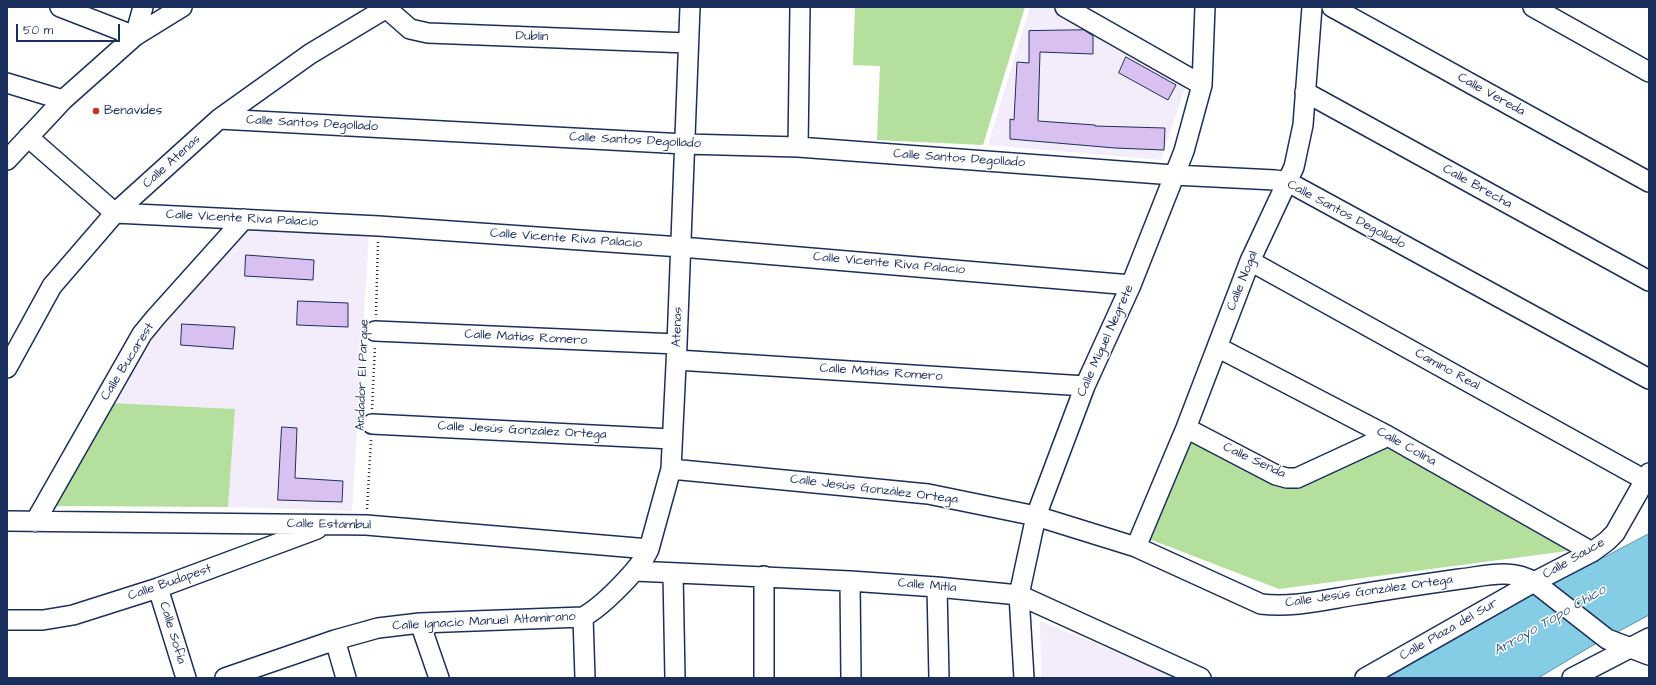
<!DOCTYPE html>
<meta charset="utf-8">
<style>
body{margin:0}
#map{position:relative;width:1656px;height:685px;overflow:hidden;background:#fff;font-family:"Architects Daughter",sans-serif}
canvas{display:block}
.frame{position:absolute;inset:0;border:8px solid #1b2f5e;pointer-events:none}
.scale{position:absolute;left:16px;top:24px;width:104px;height:18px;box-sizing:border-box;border:2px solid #1b2f5e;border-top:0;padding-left:5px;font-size:12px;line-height:14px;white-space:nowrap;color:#1b2f5e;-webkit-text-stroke:3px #fff;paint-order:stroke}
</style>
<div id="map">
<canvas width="1656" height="685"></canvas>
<div class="frame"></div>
<div class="scale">50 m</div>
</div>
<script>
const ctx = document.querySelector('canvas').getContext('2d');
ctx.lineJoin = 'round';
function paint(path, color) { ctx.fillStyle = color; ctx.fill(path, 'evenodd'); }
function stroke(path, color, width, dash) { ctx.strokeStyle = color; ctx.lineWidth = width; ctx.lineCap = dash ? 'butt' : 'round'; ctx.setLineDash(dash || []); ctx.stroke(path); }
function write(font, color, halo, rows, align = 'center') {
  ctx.font = font + ' "Architects Daughter",sans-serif'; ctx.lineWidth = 3; ctx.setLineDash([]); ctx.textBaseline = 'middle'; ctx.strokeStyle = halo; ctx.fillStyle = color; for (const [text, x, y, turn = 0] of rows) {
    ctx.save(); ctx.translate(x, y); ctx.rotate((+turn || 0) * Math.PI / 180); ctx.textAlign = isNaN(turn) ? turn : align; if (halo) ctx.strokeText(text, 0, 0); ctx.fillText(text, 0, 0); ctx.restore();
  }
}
const built = new Path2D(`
 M1030,7h21l136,75 -26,78 -173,-15z
 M248,227l121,7 -17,277 -124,-4 7,-98 -123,-6 41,-64z
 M1040,621l141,57h-140z`);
const green = new Path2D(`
 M855,7h170l-42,138 -106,-5 3,-74 -27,-1z
 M112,403l123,6 -7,98 -174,-1z
 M1191,440l98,49 105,-47 181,108 -296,39 -130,-50z`);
const water = new Path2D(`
 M1649,534v81l-54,29 -57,34h-151l149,-85z`);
const building = new Path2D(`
 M1084,30l9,6v18l-53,-2 -2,69 57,4v1l70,2 -1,22 -49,-2 -105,-9v-20l4,1 3,-58 12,1v-32z
 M1126,57l50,28 -8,15 -49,-27z
 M246,255l68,5 -1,20 -68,-4z
 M298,301l50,2v24l-51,-2z
 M182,324l53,3 -2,22 -52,-4z
 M282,427l15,1 -2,50 48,3 -1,21 -64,-2z`);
const path = new Path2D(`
 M376,315l2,-73
 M372,409l3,-63
 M367,509l4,-69`);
const minor = new Path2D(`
 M60,7l75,29
 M385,7l25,22 18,4 260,10
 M1065,7l137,78
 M1332,7l317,175
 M1533,7l116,65
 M135,36l8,-29
 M7,83l56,17
 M1305,92l344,189
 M219,119l466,25 113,3 376,28 101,5 13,2 361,197
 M28,137l87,76 264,13 302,21 450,38
 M798,147l2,-140
 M7,160l56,-60 72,-64 47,-29
 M1250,261l395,219
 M375,331l302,13
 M1217,347l171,89 204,116
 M677,360l408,26
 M7,368l45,-82 63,-73 104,-94 91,-65 78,-47
 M372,424l300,15
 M1186,428l90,47 11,3h10l91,-42
 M671,469l257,25 108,22 100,31 125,57c31,4 63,-4 94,-9 35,-6 70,-11 105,-16 25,-3 51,-11 74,3l73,57 42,16
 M7,521l359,4 283,24
 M35,522l107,-188 14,-17 88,-98
 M1136,547l50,-119 64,-167 44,-94 9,-42 9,-118
 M635,571l215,10 87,6 82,8 182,83
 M673,573l2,105
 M764,576v102
 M850,581l1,97
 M937,587l2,91
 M158,588l28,90
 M583,617l2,61
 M7,620h36l30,-5 85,-27 159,-59
 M420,623l19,55
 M335,640l11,38
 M225,678l110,-38 43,-12 42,-5 163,-6c19,-10 58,-49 66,-68l22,-80 6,-125 13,-337
 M1024,678l-5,-83 17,-79 49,-130 46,-101 53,-134 18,-66 3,-78
 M1365,678l169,-96 58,-30 15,-11 8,-8 34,-60
 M1572,678l77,-40`);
const markers = [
 [96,111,4,"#c8321e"]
];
const streetNames = [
 ["Dublin",532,37,2],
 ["Calle Vereda",1491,95,29],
 ["Calle Santos Degollado",312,124,3],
 ["Calle Santos Degollado",635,141,3],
 ["Calle Santos Degollado",959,159,4],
 ["Calle Atenas",172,162,-42],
 ["Calle Brecha",1477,187,29],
 ["Calle Santos Degollado",1346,215,28],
 ["Calle Vicente Riva Palacio",242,219,3],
 ["Calle Vicente Riva Palacio",566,239,4],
 ["Calle Vicente Riva Palacio",889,264,5],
 ["Calle Nogal",1243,281,-68],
 ["Atenas",678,327,-88],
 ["Calle Matías Romero",526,338,3],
 ["Calle Miguel Negrete",1106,341,-66],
 ["Calle Bucarest",128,362,-58],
 ["Camino Real",1447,370,29],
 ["Calle Matías Romero",881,373,4],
 ["Andador El Parque",363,375,-88],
 ["Calle Jesús González Ortega",522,431,3],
 ["Calle Colina",1406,447,29],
 ["Calle Senda",1254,461,25],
 ["Calle Jesús González Ortega",874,490,7],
 ["Calle Estambul",329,525,1],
 ["Calle Sauce",1574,559,-30],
 ["Calle Budapest",170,583,-19],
 ["Calle Mitla",927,586,5],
 ["Calle Jesús González Ortega",1369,592,-8],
 ["Calle Ignacio Manuel Altamirano",484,622,-3],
 ["Calle Plaza del Sur",1449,630,-30],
 ["Calle Sofía",172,633,73]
];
const poiNames = [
 ["Benavides",104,111]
];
const waterNames = [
 ["Arroyo Topo Chico",1550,621,-30]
];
paint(built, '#f3ecfa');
paint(green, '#b5df9c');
paint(water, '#84cde4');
stroke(water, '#5a8eae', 1);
paint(building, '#d8c1f0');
stroke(building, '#1b2f5e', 1);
stroke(minor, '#1b2f5e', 22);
stroke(path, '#1b2f5e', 2.5, [1, 3]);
stroke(minor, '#fff', 19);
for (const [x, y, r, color] of markers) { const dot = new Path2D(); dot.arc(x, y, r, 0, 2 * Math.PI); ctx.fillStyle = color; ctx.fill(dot); stroke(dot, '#fff', 1.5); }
write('13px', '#1b2f5e', '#fff', streetNames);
write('13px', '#1b2f5e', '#fff', poiNames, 'left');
write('italic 14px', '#3a5e86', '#fff', waterNames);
</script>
